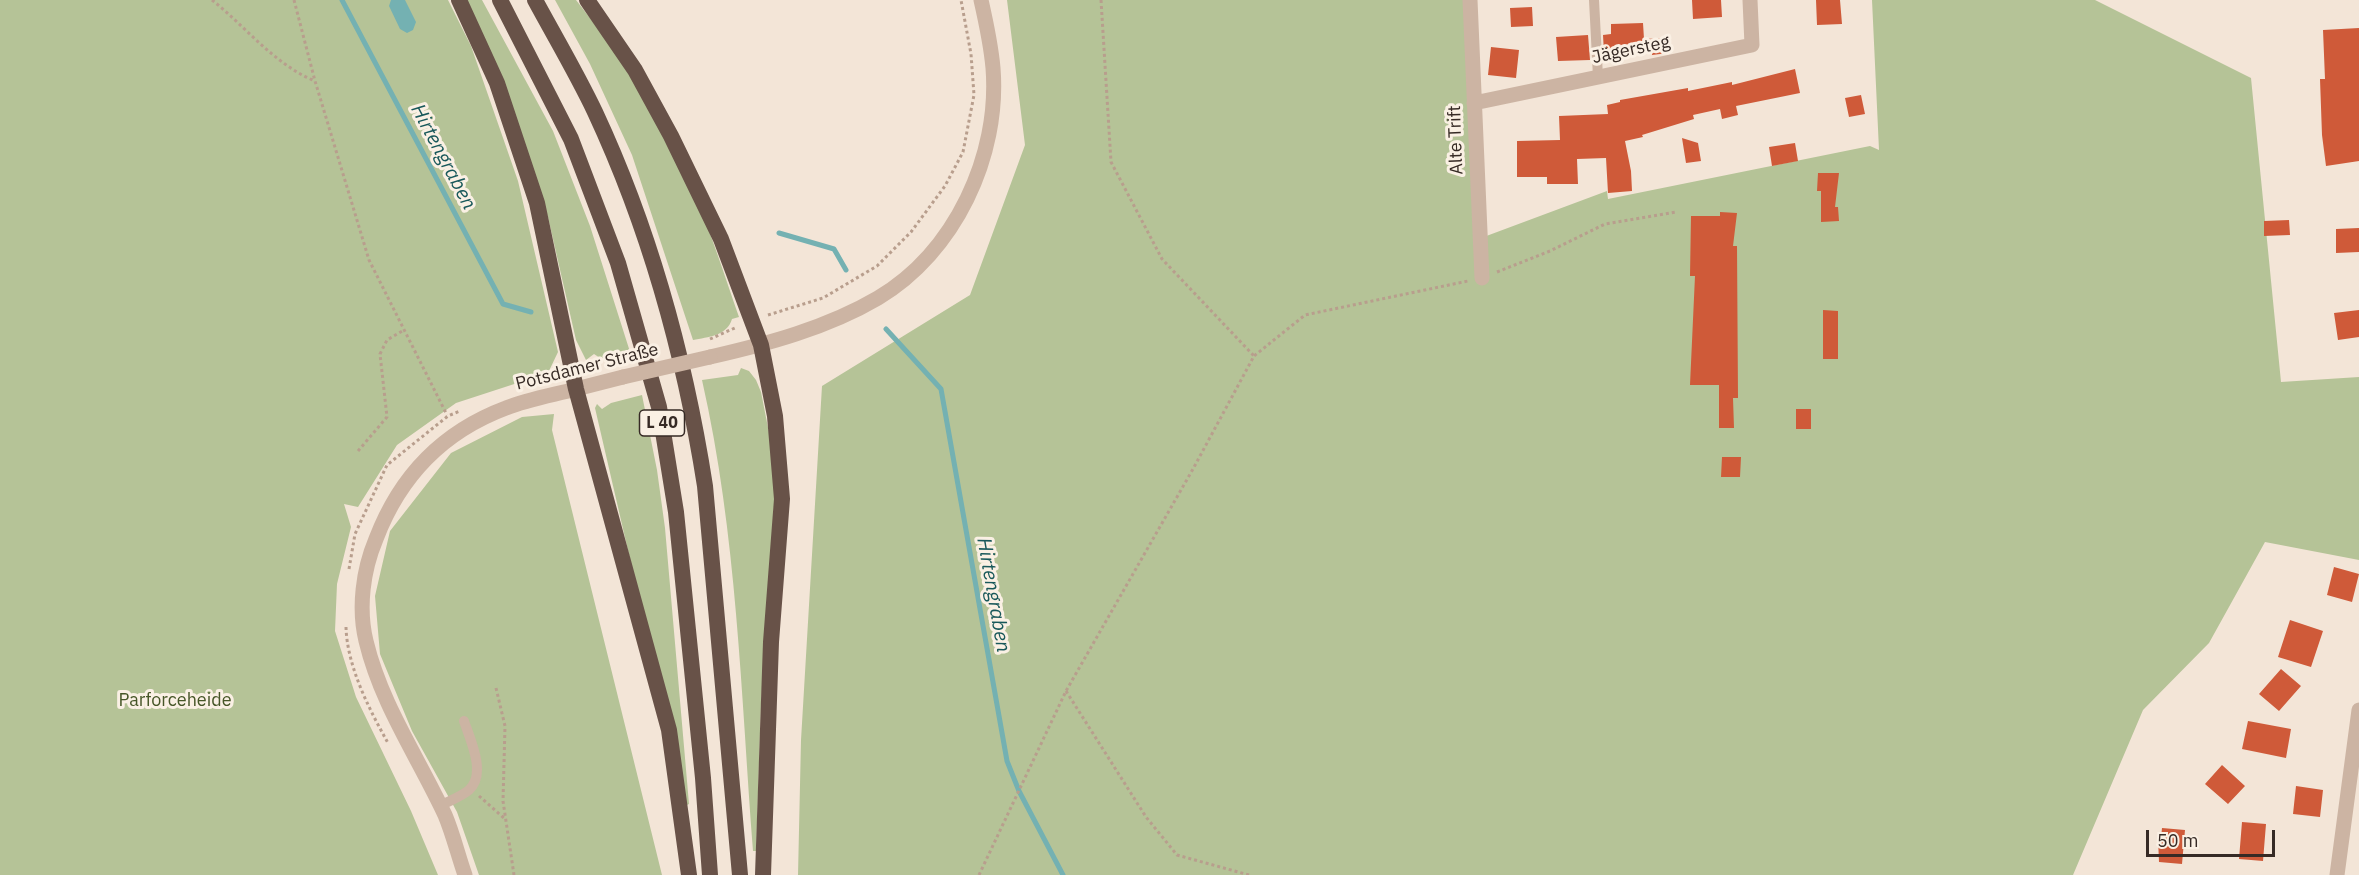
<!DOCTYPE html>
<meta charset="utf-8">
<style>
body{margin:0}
#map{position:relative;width:2359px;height:875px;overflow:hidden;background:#f3e5d7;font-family:"IBM Plex Sans",sans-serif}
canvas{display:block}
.scale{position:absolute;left:2146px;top:830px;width:129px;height:27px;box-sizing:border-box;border:3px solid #362a25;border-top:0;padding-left:8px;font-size:18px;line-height:21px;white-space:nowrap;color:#362a25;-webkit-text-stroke:4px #faf0e4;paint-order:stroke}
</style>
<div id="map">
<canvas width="2359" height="875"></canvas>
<div class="scale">50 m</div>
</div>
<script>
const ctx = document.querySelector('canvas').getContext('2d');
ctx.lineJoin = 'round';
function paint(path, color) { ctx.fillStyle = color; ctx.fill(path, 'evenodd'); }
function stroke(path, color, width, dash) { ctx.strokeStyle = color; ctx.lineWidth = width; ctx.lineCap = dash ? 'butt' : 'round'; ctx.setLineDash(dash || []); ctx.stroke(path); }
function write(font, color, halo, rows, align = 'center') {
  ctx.font = font + ' "IBM Plex Sans",sans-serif'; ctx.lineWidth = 6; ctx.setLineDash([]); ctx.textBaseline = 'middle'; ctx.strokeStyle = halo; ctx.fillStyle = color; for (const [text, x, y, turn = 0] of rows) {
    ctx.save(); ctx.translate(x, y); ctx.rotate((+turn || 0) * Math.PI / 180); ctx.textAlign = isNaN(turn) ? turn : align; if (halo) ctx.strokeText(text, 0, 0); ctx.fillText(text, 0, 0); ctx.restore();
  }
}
const green = new Path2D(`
 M0,0h448l23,46 47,135 40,171 -10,21 -92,30 -59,42 -39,62 -14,-3 7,23 -14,57 -2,47 21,66 55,114 27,64h-438z
 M467,0h15l71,131 37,95 41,129c-13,3 -25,8 -37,-1l-8,6 -10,-20 -28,-123z
 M555,0h21c48,60 87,126 119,196 17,39 30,81 44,121l-7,2c-5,17 -24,18 -39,21l-61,-185 -42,-91z
 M1007,0h462l12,238 126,-47 1,8 262,-53 9,4 -7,-150h223l156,78 30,304 78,-5v183l-94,-18 -56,101 -66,67 -70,165h-1275l3,-135 21,-354 148,-91 55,-150z
 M741,368l8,3 7,9 5,12 11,56 3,43 -14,213 -5,147h-3c-12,-157 -16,-317 -51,-471l36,-5z
 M642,395l15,75 8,58 24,276 -2,1 -92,-397 2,-4 5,5 9,-6z
 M554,414l-2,16 110,445h-183l-22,-63 -45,-81 -32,-77 -5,-58 15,-65 61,-78 71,-36z`);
const water = new Path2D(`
 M391,0h14l11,22 -3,8 -6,3 -7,-4 -11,-23z`);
const stream = new Path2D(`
 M342,0l161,304 28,8
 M779,233l55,16 12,21
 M886,329l55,60 66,372 12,30 44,84`);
const building = new Path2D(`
 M1692,0h29l1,17 -29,2z
 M1816,0h24l2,24 -25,1z
 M1532,7l1,19 -22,1 -1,-19z
 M1643,23l1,16 23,-1 1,15 -16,2v-3l-48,1 -1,-18 8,-1v-10z
 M2359,28v133l-33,5 -4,-31 -2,-56h5l-2,-49z
 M1588,35l2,25 -32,1 -2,-24z
 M1491,47l28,3 -3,28 -28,-3z
 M1795,69l5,24 -64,13 2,9 -16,4 -2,-10 -27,6 1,4 -52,16 1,2 -18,4 6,30 1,20 -24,2 -2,-35 -29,1 1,25h-31v-7h-30v-36l43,-1 -1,-24 49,-2 -1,-9 13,-3v-2l68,-12v3l44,-9v3z
 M1861,95l4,19 -16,3 -4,-19z
 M1682,138l16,5 3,18 -15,2z
 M1795,143l3,18 -26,5 -3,-19z
 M1818,173h21l-4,34h3l1,14 -18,1v-31h-4z
 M1720,212l17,1 -4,33h4l1,152h-5l1,30h-15v-43h-29l5,-109h-5l1,-60h29z
 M2289,220l1,15 -26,1v-15z
 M2359,228v24l-23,1v-24z
 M1823,310l15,1v48h-15z
 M2359,310v27l-21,3 -4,-27z
 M1796,409h15v20h-15z
 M1722,457h19l-1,20h-19z
 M2334,567l25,7 -7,28 -25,-7z
 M2290,620l33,11 -12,36 -33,-10z
 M2281,669l20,17 -22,25 -20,-17z
 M2248,721l43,8 -5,29 -44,-9z
 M2222,765l23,21 -17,18 -23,-20z
 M2296,786l27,4 -3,27 -27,-3z
 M2242,822l24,2 -3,37 -24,-2z
 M2162,828l23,2 -3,34 -23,-2 -1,-24h3z`);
const path = new Path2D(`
 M212,0c34,27 63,65 103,81
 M294,0l21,81 54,179 78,155
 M1101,0l10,162 51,97 92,97
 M1497,272l53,-21 55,-27 71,-12
 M768,315l55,-17 54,-32 34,-34 34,-46 18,-34 11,-57 -3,-41 -10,-54
 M710,339l27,-12
 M358,451l29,-34 -7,-63 7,-14 17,-10
 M349,569l6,-35 32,-69 61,-49 12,-5
 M346,627c1,39 23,82 42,116
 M496,688l9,38 -2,75 11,74
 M1066,691l80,126 31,38 72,20
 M479,796l26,23
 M979,875l87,-184 127,-222 61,-113 51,-41 163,-34`);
const service = new Path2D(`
 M1594,0l4,77
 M440,806c9,-5 22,-10 29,-16 18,-16 1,-51 -5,-69`);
const minor = new Path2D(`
 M1470,0l12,278
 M1474,103l278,-58 -2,-45
 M465,875c-7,-20 -12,-41 -20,-60 -27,-58 -64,-111 -79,-174 -8,-33 -3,-71 10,-102 24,-63 66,-107 130,-131 22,-9 47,-13 70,-19
 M2337,875l22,-165`);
const tertiary = new Path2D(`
 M710,357c57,-13 117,-29 168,-59 77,-46 122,-142 115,-230 -2,-23 -7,-46 -12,-68
 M576,389l47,-12`);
const trunk = new Path2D(`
 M459,0l38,83 40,120 39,186 93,341 20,145
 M500,0l71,139 47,124 41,144 17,105 27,266 7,97
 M535,0c20,37 42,74 60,112 55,118 90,246 110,374l35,389
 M587,0l48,70 36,66 50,103 40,106 14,71 7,83 -11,143 -8,233`);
const tertiaryBridge = new Path2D(`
 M623,377l87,-20`);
const shields = [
 [662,423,45]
];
const shieldNames = [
 ["L 40",662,423]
];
const streetNames = [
 ["Jägersteg",1631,50,-12],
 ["Alte Trift",1456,140,-92],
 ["Potsdamer Straße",587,367,-14]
];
const parkNames = [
 ["Parforceheide",175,701]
];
const waterNames = [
 ["Hirtengraben",443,157,62],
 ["Hirtengraben",993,595,80]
];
paint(green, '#b5c397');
paint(water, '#74b1b2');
stroke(stream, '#74b1b2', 5);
paint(building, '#cf5a39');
stroke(path, '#b89e8d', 3, [3, 3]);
stroke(service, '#ccb4a3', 10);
stroke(minor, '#ccb4a3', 15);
stroke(tertiary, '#ccb4a3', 15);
stroke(trunk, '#685248', 16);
stroke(tertiaryBridge, '#ccb4a3', 15);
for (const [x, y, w] of shields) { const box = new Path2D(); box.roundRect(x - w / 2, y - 13, w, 26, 4.5); ctx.fillStyle = '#faf0e4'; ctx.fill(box); stroke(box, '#362a25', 1.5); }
write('bold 16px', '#362a25', null, shieldNames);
write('18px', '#362a25', '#faf0e4', streetNames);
write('18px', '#465627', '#faf0e4', parkNames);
write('italic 20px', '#18585a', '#faf0e4', waterNames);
</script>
